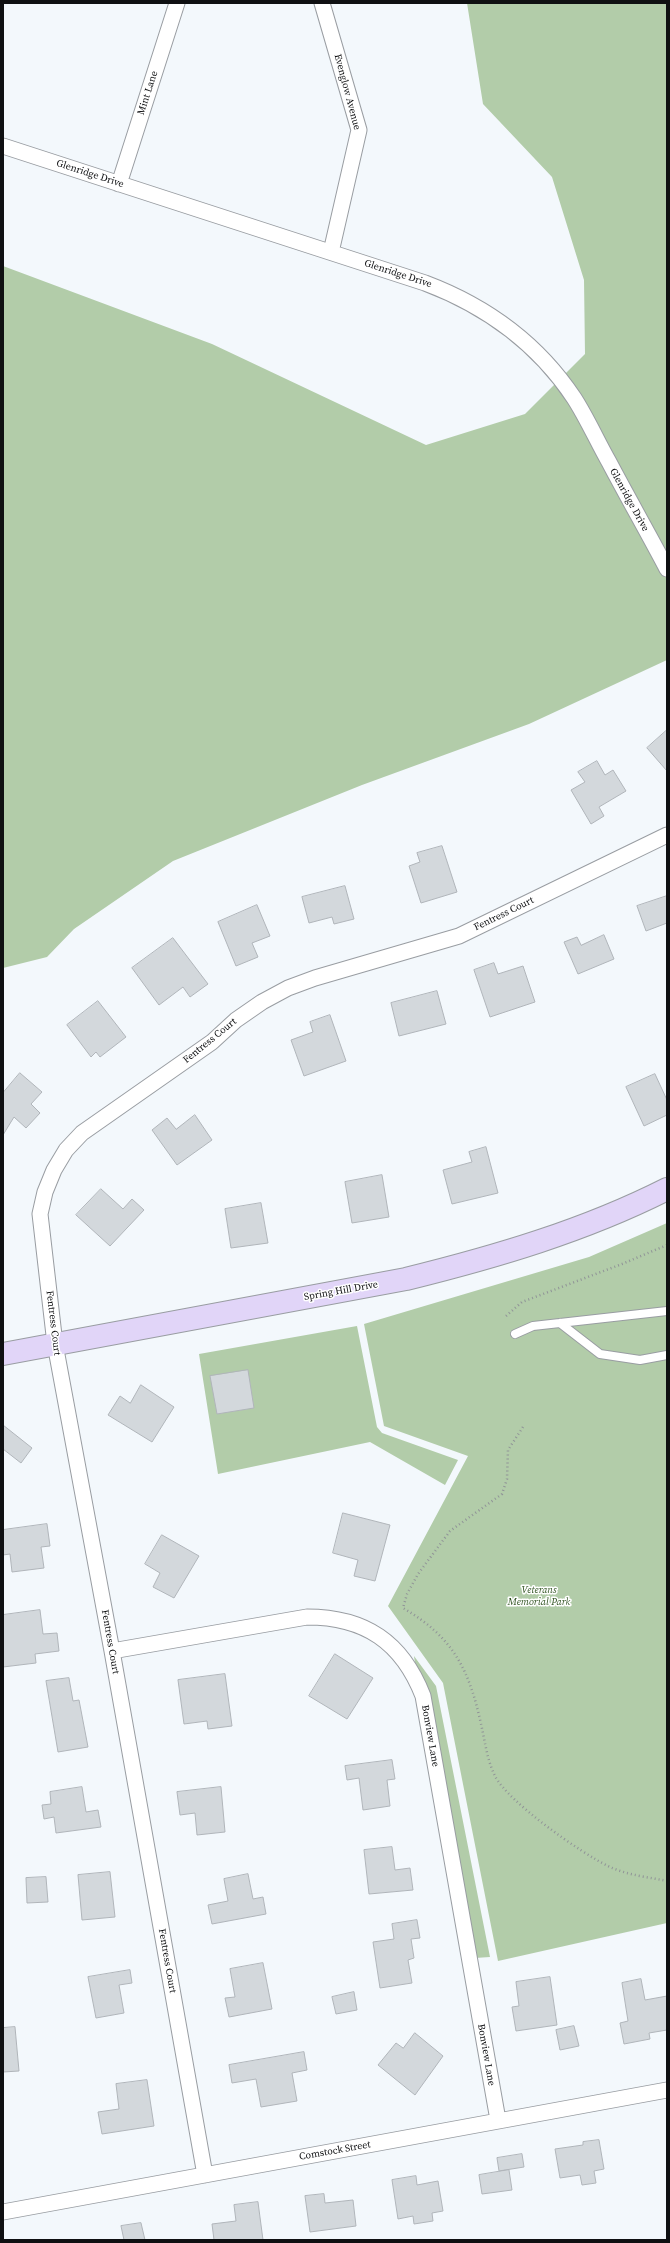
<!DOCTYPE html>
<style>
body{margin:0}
#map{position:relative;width:670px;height:2243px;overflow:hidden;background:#f3f8fc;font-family:"Source Serif 4",serif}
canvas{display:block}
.frame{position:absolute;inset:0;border:4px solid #0f1012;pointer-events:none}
</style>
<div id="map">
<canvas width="670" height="2243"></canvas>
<div class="frame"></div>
</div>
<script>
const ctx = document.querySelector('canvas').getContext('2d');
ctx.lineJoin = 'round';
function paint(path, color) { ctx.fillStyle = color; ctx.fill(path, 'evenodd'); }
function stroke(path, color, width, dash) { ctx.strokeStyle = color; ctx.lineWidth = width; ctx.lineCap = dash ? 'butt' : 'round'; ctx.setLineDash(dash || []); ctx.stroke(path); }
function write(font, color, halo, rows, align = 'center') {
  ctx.font = font + ' "Source Serif 4",serif'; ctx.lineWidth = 3; ctx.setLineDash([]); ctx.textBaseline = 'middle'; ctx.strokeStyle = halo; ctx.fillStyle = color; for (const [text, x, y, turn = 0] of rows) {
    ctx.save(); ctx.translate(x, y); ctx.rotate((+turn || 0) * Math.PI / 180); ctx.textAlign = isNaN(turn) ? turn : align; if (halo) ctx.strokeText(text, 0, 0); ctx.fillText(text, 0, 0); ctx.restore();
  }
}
const green = new Path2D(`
 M467,3h200v657l-138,64 -167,61 -189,76 -99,68 -27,28 -44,11v-702l209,78 214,101 99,-31 60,-60 -1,-74 -32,-103 -69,-73z
 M667,1223v700l-169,38 -55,-278 -55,-77 80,-150 -84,-30 -20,-102 225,-67z
 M357,1326l20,101 5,6 76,27 -13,25 -75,-43 -152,32 -19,-120z
 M414,1656l22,30 54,271 -15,1 -57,-273z`);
const building = new Path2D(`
 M667,730v41l-20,-23z
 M597,761l8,14 8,-5 13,21 -27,16 5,9 -13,8 -20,-34 14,-8 -7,-10z
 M442,846l15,46 -36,11 -12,-37 11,-4 -3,-9z
 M345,886l9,33 -20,5 -2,-7 -23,6 -7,-26z
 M667,896v27l-21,8 -9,-25z
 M257,905l13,31 -18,7 6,14 -22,9 -18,-44z
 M604,935l10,24 -36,15 -14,-32 13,-5 4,8z
 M173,938l35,46 -18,13 -7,-10 -24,18 -27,-37z
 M494,963l4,11 25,-8 12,36 -45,15 -16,-47z
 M437,991l9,33 -47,12 -8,-33z
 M98,1001l28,36 -26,20 -4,-5 -5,5 -24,-32z
 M330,1015l16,46 -42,15 -13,-36 22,-8 -3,-10z
 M20,1073l22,19 -11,12 9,9 -14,15 -12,-11 -11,18v-42z
 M655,1074l12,26v15l-23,11 -18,-39z
 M195,1115l17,25 -35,25 -25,-35 15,-12 9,11z
 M486,1147l12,46 -46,11 -9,-34 29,-8 -3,-10z
 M382,1175l7,42 -37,6 -7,-41z
 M101,1189l22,20 9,-10 12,11 -34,36 -34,-31z
 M261,1203l7,40 -37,5 -6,-39z
 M248,1370l6,38 -37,6 -7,-38z
 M141,1385l33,22 -22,35 -44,-27 12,-19 10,7z
 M3,1425l29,23 -11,15 -18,-14z
 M343,1513l47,12 -15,56 -21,-5 4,-16 -25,-7z
 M47,1524l3,22 -9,1 3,21 -32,4 -2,-18 -7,1v-25z
 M162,1535l37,21 -25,42 -21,-11 7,-14 -15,-9z
 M40,1610l3,24 14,-1 2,18 -24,3 1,9 -33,4v-52z
 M335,1654l38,24 -26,41 -38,-23z
 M225,1674l7,52 -24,3 -1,-8 -23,3 -6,-44z
 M69,1678l4,23 6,-1 9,47 -30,5 -12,-71z
 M392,1760l3,19 -8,1 3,26 -27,4 -4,-32 -12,2 -2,-14z
 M82,1787l4,25 12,-2 3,17 -45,6 -2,-16 -10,2 -2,-14 9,-1 -1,-12z
 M221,1787l4,45 -28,3 -2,-22 -15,2 -3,-23z
 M392,1847l3,23 15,-2 3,22 -44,4 -5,-44z
 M110,1872l5,45 -33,3 -4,-45z
 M248,1874l5,25 10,-2 3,17 -54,10 -4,-19 20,-4 -4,-22z
 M46,1877l2,25 -21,1 -1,-25z
 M417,1920l3,18 -9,1 3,19 -6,2 4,23 -32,5 -7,-46 21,-3 -2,-15z
 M263,1963l9,46 -43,8 -4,-19 10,-1 -5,-28z
 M130,1970l2,13 -13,2 5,28 -28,5 -8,-41z
 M550,1977l7,48 -41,6 -4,-24 7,-1 -3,-24z
 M641,1979l4,21 22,-4v34l-18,3 1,6 -26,5 -4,-21 8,-2 -6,-38z
 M354,1992l3,18 -21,4 -4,-17z
 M574,2026l5,20 -19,4 -4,-20z
 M15,2027l4,44 -16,1v-44z
 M415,2033l28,23 -28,39 -37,-30 18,-22 7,5z
 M304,2052l3,18 -15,3 5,28 -36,6 -5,-28 -24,4 -3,-18z
 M147,2080l7,46 -52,8 -4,-22 21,-3 -3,-25z
 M599,2140l5,29 -10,2 2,12 -14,2 -2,-10 -20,3 -5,-29 28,-4v-3z
 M522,2154l2,13 -25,4 -2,-13z
 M509,2170l3,20 -30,4 -3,-19z
 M416,2176l1,9 21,-4 5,30 -11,2 1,8 -19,3 -1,-8 -15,3 -6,-39z
 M324,2194l1,9 28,-3 3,26 -46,6 -5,-36z
 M258,2202l5,38h-49l-2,-16 24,-3 -2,-16z
 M141,2223l4,17h-21l-3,-14z`);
const path = new Path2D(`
 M506,1316l16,-14 100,-38 45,-19
 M523,1427l-15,23 -1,29 -5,15 -52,37 -32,43 -11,20 -4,14c50,29 66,61 78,116 4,17 6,36 14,52 13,26 86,77 113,90 18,9 40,11 59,15`);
const service = new Path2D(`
 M560,1323l40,31 40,6 27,-5
 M515,1334l18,-8 134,-15`);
const minor = new Path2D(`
 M322,3l37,127 -28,122
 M3,146l422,137c61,23 113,61 149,115 13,20 23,43 35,64 19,36 39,71 58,107
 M119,184l58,-181
 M112,1651l195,-34c58,0 95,25 116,79l75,424
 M205,2175l-93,-524 -57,-307 -15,-130 5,-22 9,-22 12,-20 16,-17 130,-91 24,-22 26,-18 26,-14 27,-10 144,-42 208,-101
 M3,2212l664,-122`);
const secondary = new Path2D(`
 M3,1354l403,-75c89,-22 178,-48 261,-90`);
const streetNames = [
 ["Evenglow Avenue",347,92,75],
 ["Mint Lane",148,93,-72],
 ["Glenridge Drive",90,174,18],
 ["Glenridge Drive",398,274,18],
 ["Glenridge Drive",629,500,61],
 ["Fentress Court",504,914,-26],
 ["Fentress Court",210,1041,-39],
 ["Spring Hill Drive",341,1291,-10],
 ["Fentress Court",53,1323,83],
 ["Fentress Court",110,1642,80],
 ["Bonview Lane",430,1736,80],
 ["Fentress Court",167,1961,80],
 ["Bonview Lane",486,2055,80],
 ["Comstock Street",335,2151,-10]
];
const parkNames = [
 ["Veterans",539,1590],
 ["Memorial Park",539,1602]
];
paint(green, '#b2cca9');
paint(building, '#d3d8dc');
stroke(building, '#b0b5ba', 1);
stroke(service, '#999da2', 10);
stroke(minor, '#999da2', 17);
stroke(secondary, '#999da2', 24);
stroke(path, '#909497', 2.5, [1, 3]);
stroke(service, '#fff', 8);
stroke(minor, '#fff', 15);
stroke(secondary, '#e1d5f8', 22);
write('10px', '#0f1012', '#fff', streetNames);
write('italic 10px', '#315422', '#fff', parkNames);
</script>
